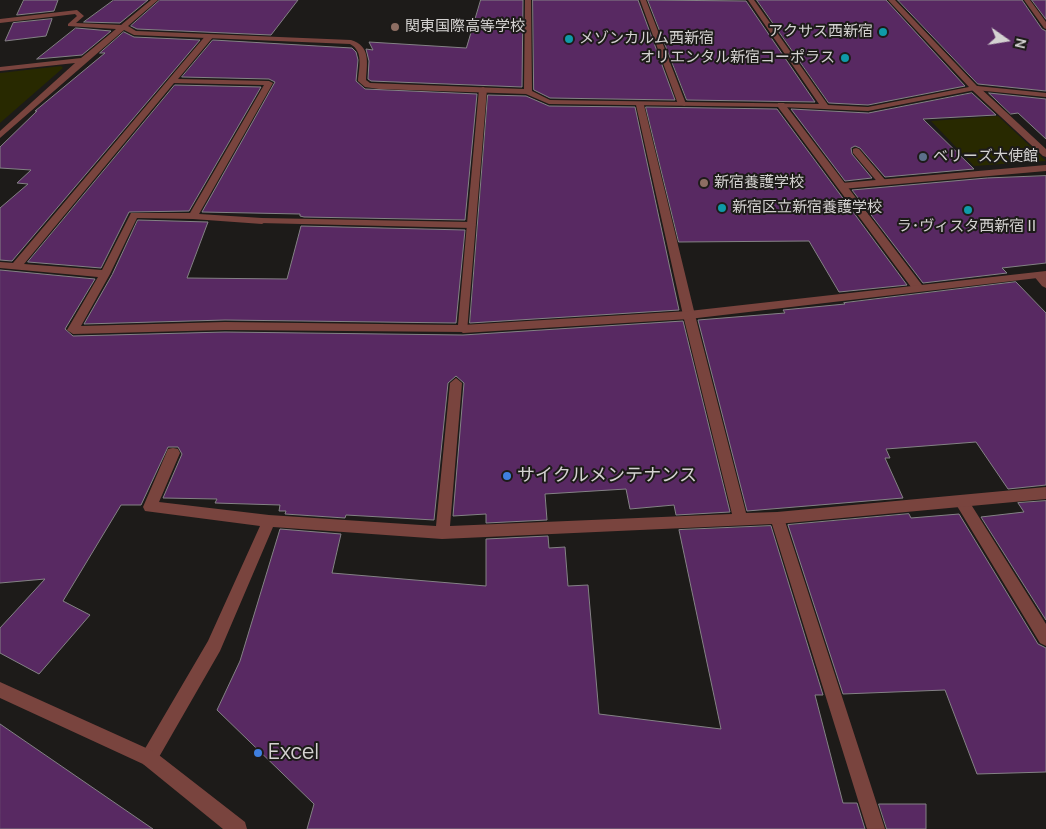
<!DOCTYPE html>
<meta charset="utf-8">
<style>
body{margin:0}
#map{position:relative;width:1046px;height:829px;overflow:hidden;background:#1d1b19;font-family:Manrope,sans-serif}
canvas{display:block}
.north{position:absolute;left:981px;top:15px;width:50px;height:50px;-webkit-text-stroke:4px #1d1b19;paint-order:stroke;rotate:103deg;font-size:14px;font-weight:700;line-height:20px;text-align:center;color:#d4d2d1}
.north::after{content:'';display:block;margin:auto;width:18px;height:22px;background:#d4d2d1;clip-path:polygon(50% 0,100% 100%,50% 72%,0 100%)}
</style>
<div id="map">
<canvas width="1046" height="829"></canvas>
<div class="north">N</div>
</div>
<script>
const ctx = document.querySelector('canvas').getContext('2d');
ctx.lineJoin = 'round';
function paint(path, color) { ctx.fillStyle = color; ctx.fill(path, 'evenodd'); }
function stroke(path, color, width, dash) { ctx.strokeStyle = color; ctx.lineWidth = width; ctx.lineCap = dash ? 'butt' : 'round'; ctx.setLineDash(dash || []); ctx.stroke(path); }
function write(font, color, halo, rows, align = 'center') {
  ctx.font = font + ' Manrope,"Noto Sans JP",sans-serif'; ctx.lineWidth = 4; ctx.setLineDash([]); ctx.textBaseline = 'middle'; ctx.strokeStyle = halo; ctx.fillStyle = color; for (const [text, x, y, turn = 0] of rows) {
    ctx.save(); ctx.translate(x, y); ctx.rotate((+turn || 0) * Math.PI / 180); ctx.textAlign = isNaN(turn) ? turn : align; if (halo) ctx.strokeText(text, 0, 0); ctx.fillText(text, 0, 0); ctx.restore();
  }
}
const green = new Path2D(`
 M61,66l2,2 -63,55v-50z
 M998,116l48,45 -72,5 -43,-45z`);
const building = new Path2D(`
 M24,0h34l-4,11 -37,4z
 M114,0h34l-28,23 -36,-1z
 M160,0h138l-27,35 -134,-6 -6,-3z
 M481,0h42l-1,87 -151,-6 -3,-2 1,-18 -3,-12 7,1 -4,-8 97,6z
 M533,0h105l37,100 -125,-2 -16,-8z
 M648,0l98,1 69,101 -128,-2z
 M757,0h129l79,86 -97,19 -39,-2z
 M898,0h124l20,29 4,2v60l-68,-7z
 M1032,0h14v19z
 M52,19l-6,17 -41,5 8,-18z
 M76,28l35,3 -29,24 -45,4z
 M124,32l10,5 66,3 -188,221 -12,-1v-52l28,-24 -11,-1 14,-13 -31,-2v-21l37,-36h-2l70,-58h-5z
 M213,40l139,8 4,4 2,8 -2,21 9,8 112,5 -12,126 -161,-3 -4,-1v-2l-98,-2 73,-130 -6,-3 -87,-2z
 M175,85l86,2 -72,124 -60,1 -28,56 -73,-6z
 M972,93l24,22 -73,4 51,50 -89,8 -25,-29 -5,-2 -4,2 1,6 20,24 -27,3 -54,-72 77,4z
 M989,93l57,6v40l-28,-26 -7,1z
 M488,95l38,1 23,10 86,1 44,203 -209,13z
 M646,107l131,2 130,176 -68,7 -30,-51 -130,1z
 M1046,176v87l-44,5 5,5 -84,10 -71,-93 135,-12z
 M138,220l70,2 -21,56 100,1 14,-53 164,4 -9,93 -231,-3 -141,4 28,-49z
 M0,270l95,9 -30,50 8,7 152,-4 238,3 220,-14 47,191 -54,3 -2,-10 -44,4 -4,-20 -81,5 2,26 -61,3v-9l-33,2 11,-133 -8,-7 -8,7 -14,137 -88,-5 -1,3 -60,-4 1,-3h-7l1,-6 -65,-2 2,-4 -54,-1 19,-44 -4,-7h-10l-27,58h-20l-58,96 27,14 -51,59 -39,-21v-25l45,-49 -45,4z
 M1016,282l30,31v172l-38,4 -32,-47 -90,7 4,9h-5l18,40 -156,13 -49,-191 87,-7 -2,-3 62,-6 -1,-1z
 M1046,501v119l-65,-103 43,-5 -6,-9z
 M909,514l2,4 48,-4 79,130 8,4v124l-69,2 -32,-84 -102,4 -55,-169z
 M771,526l52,169h-8l28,108h14l8,26h-558l7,-25 -97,-94 23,-49 40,-132 61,5 -9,39 154,13v-47l62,-3 1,12 16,-1 3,39 20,-1 11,129 122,15 -42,-199z
 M0,724l153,105h-153z
 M879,804h47v25h-39z`);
const lane = new Path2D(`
 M640,0h6l40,104 -1,2 -7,-2z
 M1024,0h6l16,22v7l-2,-1z
 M207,34l7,2 -36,43 91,2 4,2 -74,131 63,4 5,3 -5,3 -69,-5 -56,-1 -27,56 -29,52 144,-4 233,3 21,-236 4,-2 4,2 -20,243 -242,-2 -152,4 -6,-4 31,-53 -98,-9v-6l13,1zM174,83l90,2 -74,128h-59l-29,57 -78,-6z
 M972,86h6l68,63v8l-3,-1 -71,-66z
 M637,103l7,2 51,210 51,198 31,-1 5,2 2,4 101,311h-18l-95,-305 -330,15 -169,-12 -53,124 -65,113 -6,3 -6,-3 -3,-6 3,-6 65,-111 52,-115 -115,-15 -2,-4 25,-58 5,-1 5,1 2,4 -21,49 110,13 167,11 14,-143 6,-5 6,5 -12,143 282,-12 -49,-199 -47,-210z
 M778,103h6l138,182 1,3 -1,3h-8l-136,-184z
 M856,148l3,1 27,32v4h-6l-27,-32v-4z
 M1038,272l8,5v11l-4,-2 -9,-11z
 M962,496l5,2 79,126v22l-6,-3 -83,-137 -2,-4 2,-4z`);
const street = new Path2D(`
 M151,0h7l-30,26 8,5 215,9c20,6 16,23 15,40l4,3 154,6 1,-89h6l1,91 18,9 269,4 -71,-104h6l74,105 40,2 101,-20 -81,-87h7l82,86 69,7v4l-71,-7 -107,21 -87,-4 -232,-3 -23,-10 -147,-5 -14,-2 -7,-6c1,-13 6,-30 -8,-37l-216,-9 -10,-5 -124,108v-7l75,-68 -75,8v-4l81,-9 35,-29 -48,-3v-2l9,-8 -2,-2 -75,9v-4l77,-9 7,6 -8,7 45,2z
 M1046,165v6l-204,18 -5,-3 5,-3z
 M262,218l209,4 5,3 -5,3 -212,-5 -2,-2z
 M1046,271v6l-357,42 -226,14 -6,-4 6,-4 226,-14z
 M1046,487v12l-269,25 -5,-2 -2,-4 2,-4 5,-2z
 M0,682l155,70 90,70 2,7h-24l-80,-65 -143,-66z`);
const markers = [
 [395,27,5,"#8d6e63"],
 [883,32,5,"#0f9aa8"],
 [569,39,5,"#0f9aa8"],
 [845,58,5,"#0f9aa8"],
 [923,157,5,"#5c6f8a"],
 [704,183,5,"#8d6e63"],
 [722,208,5,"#0f9aa8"],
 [968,210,5,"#0f9aa8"],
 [507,476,5,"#3f7fe0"],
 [258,753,5,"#3f7fe0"]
];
const farPoinames = [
 ["関東国際高等学校",405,27],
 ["アクサス西新宿",873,32,"right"],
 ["メゾンカルム西新宿",579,39],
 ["オリエンタル新宿コーポラス",835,58,"right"],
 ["ベリーズ大使館",933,157],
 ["新宿養護学校",714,183],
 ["新宿区立新宿養護学校",732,208],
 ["ラ･ヴィスタ西新宿Ⅱ",968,227,"center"]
];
const poiNames = [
 ["サイクルメンテナンス",517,476]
];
const nearPoinames = [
 ["Excel",268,753]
];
paint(green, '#282900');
paint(building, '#582962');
stroke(building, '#848285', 1);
paint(lane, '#79443e');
paint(street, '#79443e');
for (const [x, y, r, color] of markers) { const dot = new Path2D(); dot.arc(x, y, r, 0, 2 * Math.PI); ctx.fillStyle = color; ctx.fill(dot); stroke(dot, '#1d1b19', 2); }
write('15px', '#d4d2d1', '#1d1b19', farPoinames, 'left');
write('18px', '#d4d2d1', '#1d1b19', poiNames, 'left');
write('21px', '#d4d2d1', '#1d1b19', nearPoinames, 'left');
</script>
